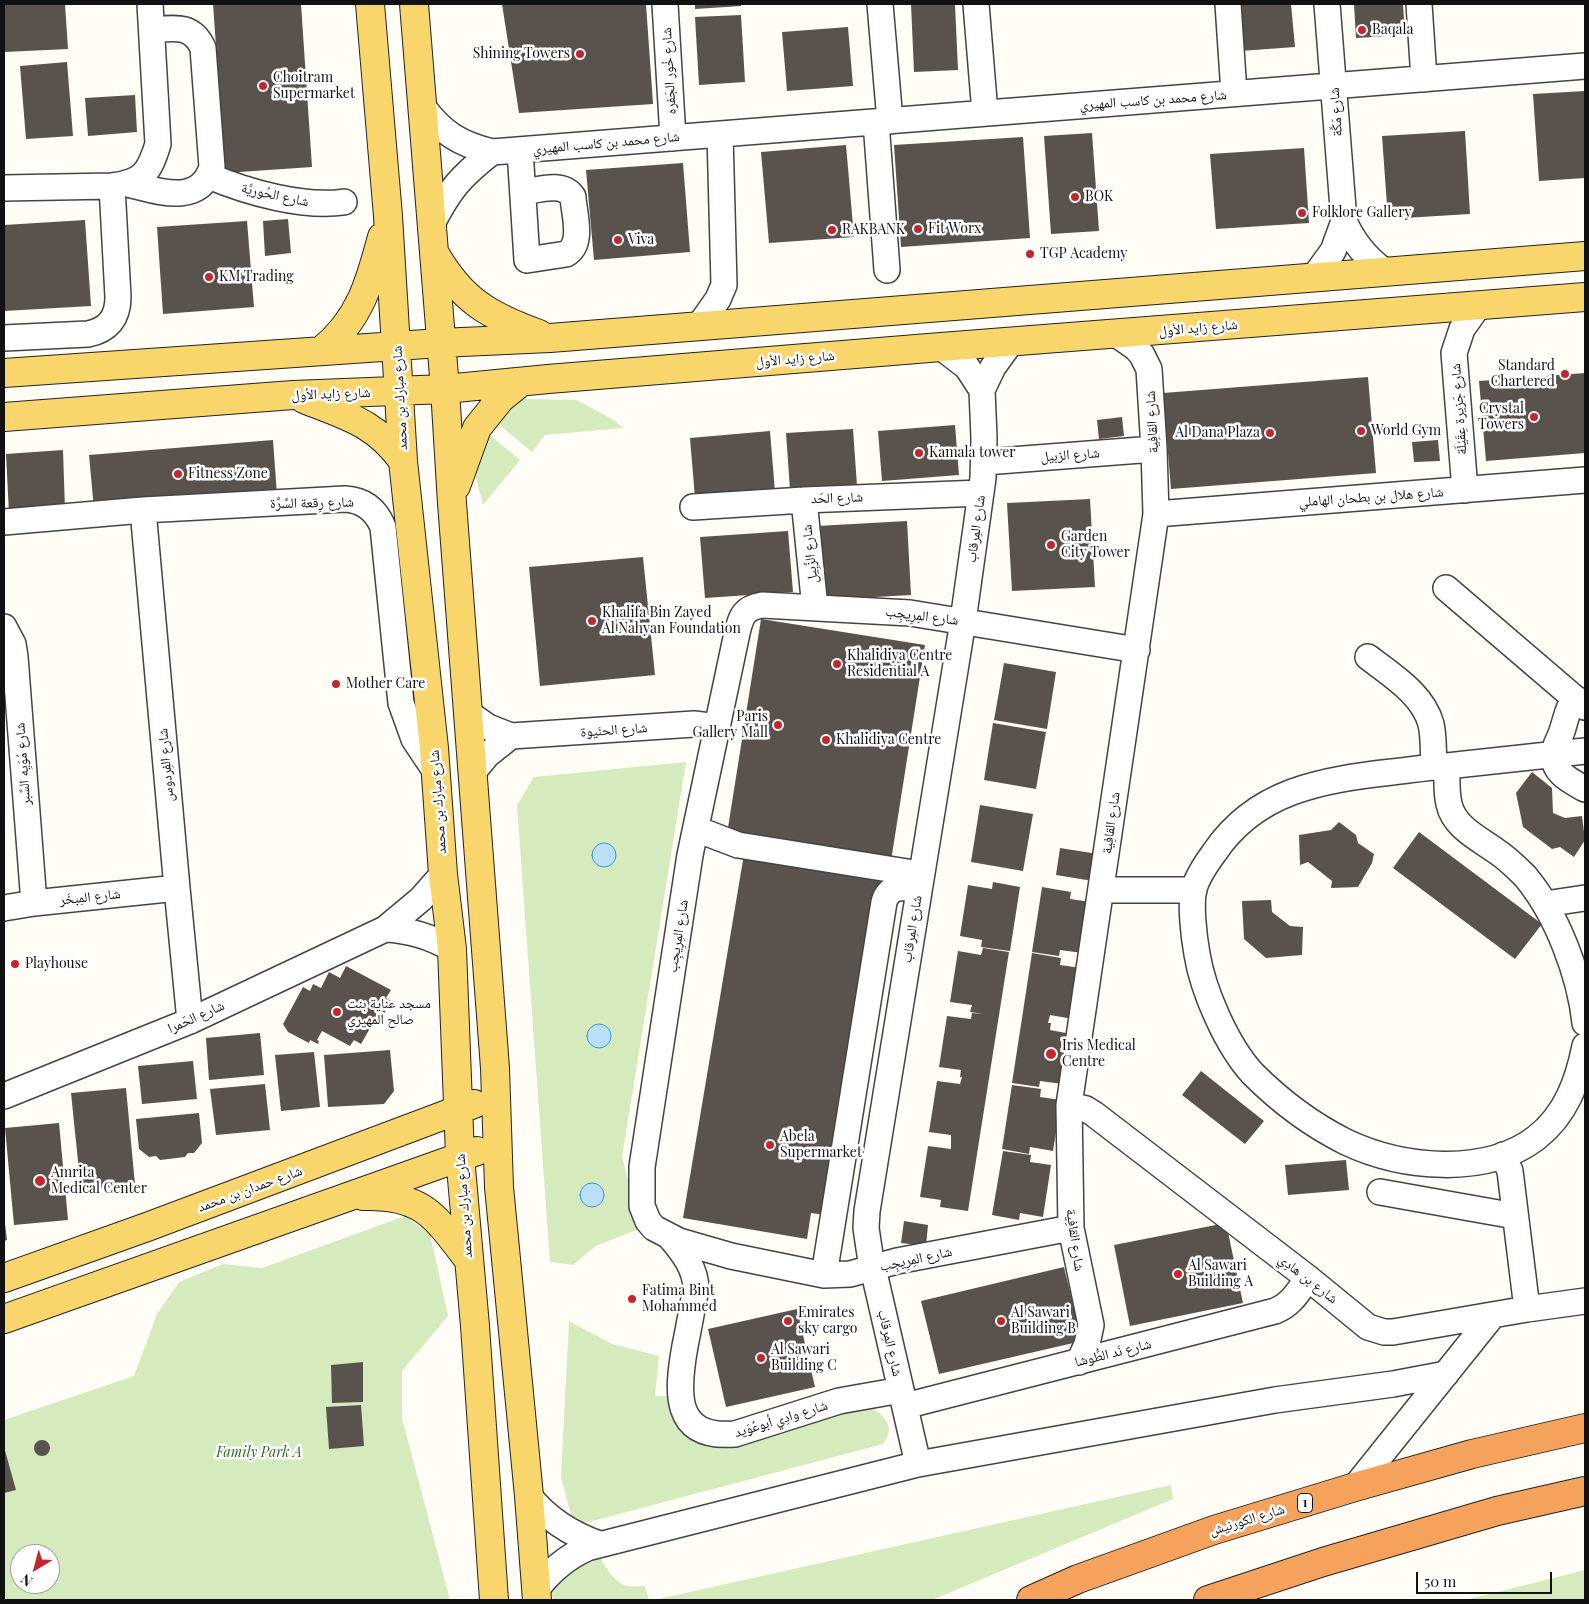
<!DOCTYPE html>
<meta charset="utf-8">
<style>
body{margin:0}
#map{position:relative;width:1589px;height:1604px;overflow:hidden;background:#fffdf5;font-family:"Playfair Display",serif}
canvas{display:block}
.frame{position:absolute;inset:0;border:5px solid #111;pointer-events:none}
.north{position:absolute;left:10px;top:1544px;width:50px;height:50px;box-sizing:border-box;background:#fff;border:1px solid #a0a0a0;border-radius:50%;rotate:217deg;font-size:14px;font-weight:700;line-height:20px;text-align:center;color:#111}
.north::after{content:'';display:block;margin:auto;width:18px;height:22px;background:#c4262e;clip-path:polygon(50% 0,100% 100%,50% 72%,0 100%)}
.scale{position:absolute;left:1416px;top:1572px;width:136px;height:22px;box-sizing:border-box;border:2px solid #111;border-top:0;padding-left:6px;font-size:15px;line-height:18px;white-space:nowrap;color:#111;-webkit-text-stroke:4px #fff;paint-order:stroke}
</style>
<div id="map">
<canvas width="1589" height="1604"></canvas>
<div class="frame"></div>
<div class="north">N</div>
<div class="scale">50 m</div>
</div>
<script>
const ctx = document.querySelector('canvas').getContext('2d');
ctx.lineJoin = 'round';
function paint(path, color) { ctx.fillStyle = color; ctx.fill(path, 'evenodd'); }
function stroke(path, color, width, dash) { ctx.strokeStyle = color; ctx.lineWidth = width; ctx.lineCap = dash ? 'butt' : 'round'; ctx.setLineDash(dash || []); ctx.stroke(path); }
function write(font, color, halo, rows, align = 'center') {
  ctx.font = font + ' "Playfair Display","Noto Naskh Arabic",serif'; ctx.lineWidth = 5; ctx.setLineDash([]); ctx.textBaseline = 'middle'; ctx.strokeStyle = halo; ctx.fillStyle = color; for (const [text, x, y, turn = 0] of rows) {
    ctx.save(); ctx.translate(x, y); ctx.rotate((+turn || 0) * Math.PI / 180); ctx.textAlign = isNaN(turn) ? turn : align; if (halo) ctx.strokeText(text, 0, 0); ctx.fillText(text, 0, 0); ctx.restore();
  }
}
const green = new Path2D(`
 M522,399l55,1 35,19 12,9 -79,7 -13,17 -42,-35z
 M481,428l39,32 -37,45 -10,-39z
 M686,762l-64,395 19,71 -45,18 -23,19 -23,-3 -33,-457 17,-28z
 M405,1216l25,18 18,82 -46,55v47l48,182h-446v-180l130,-44 23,-62 22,-32 44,-18 39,4zM20,1554h30v30h-30z
 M569,1321l43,23 47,12 -4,40h13l5,22 25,21 21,2 152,-34c15,11 25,20 12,37l-298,79 -14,-8 -10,-38z
 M1171,1485l2,14 -241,101h-278z
 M600,1557c6,12 15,26 28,29 5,1 12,0 17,0l4,14h-96l-2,-7 1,-9 15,-18z
 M1585,1570v30h-120z`);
const water = new Path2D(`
 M592 855a12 12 0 1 1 24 0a12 12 0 1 1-24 0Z
 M587 1036a12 12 0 1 1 24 0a12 12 0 1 1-24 0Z
 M580 1195a12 12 0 1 1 24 0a12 12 0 1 1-24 0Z`);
const building = new Path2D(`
 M4,4h61l3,45 -64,3z
 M213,4h88l11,163 -87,6z
 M502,4h144l7,100 -134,9z
 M695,4h46v2l-46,3z
 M911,4h44l3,66 -44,2z
 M1237,4h54l4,43 -55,4z
 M1354,4h49l2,31 -49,3z
 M741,15l4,67 -46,3 -4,-68z
 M848,27l5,59 -66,5 -5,-59z
 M67,62l6,74 -47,3 -6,-73z
 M1585,91v87l-46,3 -6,-87z
 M135,95l2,37 -49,4 -3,-38z
 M1465,131l5,83 -82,5 -6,-83z
 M1092,133l7,98 -48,3 -7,-98z
 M1023,137l7,101 -129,9 -7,-102z
 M846,145l8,92 -85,6 -8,-91z
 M1304,148l5,75 -93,6 -6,-75z
 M683,163l7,89 -96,8 -8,-90z
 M288,219l3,34 -26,3 -2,-35z
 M85,220l6,86 -87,5v-86z
 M247,221l7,86 -91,7 -6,-87z
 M1585,373v80l-99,8 -7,-80z
 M1368,377l8,96 -205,16 -8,-96z
 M1122,417l2,19 -25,3 -2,-19z
 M955,425l4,50 -77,6 -4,-50z
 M853,429l4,57 -67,4 -4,-57z
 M770,431l5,61 -80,6 -5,-60z
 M273,440l4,55 -183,14 -5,-54z
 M1438,440l2,21 -26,1 -2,-20z
 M63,450l2,60 -56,4 -3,-60z
 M1090,499l5,88 -83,4 -5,-88z
 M907,521l4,74 -89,5 -5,-74z
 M788,531l5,61 -88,6 -5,-61z
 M643,557l12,118 -115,11 -11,-119z
 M761,619l164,26 -34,216 -164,-27z
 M1004,663l52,9 -9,57 -53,-9z
 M993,723l53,9 -10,57 -52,-9z
 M1532,772l20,16 1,25 12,5 17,-2 3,24 -11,17 -14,-10 -8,2 -29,-22 -7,-34z
 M980,805l53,9 -10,57 -52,-9z
 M1339,822l17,13 2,8 16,11 -2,9 -14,24 -27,1 1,-7 -24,-19 -8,3 -1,-30 32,-5z
 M1419,832l123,92 -27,35 -122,-91z
 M1060,848l38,6 -5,27 -37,-6z
 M744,854l137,23 -55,338 -15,-2 -4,26 -124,-21z
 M993,882l27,5 -10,64 -29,-4 1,-7 -22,-4 8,-51 24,4z
 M1042,887l29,5 -1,7 21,3 -8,51 -23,-3 -1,6 -27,-4z
 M1271,900l1,12 18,14 13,1 -1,28 -36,3 -22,-19 -2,-38z
 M983,948l26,4 -41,259 -28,-4 1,-7 -21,-3 8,-51 23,3v-14l-22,-3 8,-51 23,3 2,-7h-2l1,-7 -22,-3 8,-51 24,3 1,-6 12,1 -14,-2 2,-7 -22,-3 8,-51 23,4z
 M1032,953l29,5 -1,7 21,3 -8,51 -23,-4 -2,8h3l-1,7 21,4 -8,50 -23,-3 -1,6 -27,-4z
 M346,966l45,24 -5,8 5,3 -13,24 -5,-2 -12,21 -7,-4 -4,6 -28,-15 -5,9 2,1 -1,3 -8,-4 -1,3 -21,-11 -5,-8 20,-37 7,4 3,-7 8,4 8,-16 11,6z
 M260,1033l4,42 -55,5 -3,-42z
 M390,1050l4,41 -10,13 -56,3 -4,-52z
 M314,1052l6,55 -39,4 -6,-56z
 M193,1061l4,38 -55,5 -4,-38z
 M1201,1071l63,50 -19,23 -63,-49z
 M265,1084l5,46 -54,5 -6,-46z
 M1012,1085l29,4 -1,8 21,3 -8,51 -23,-4 -1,7 -27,-5z
 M126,1088l9,97 -54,5 -10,-97z
 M199,1113l3,30 -8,10h-6l-3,4 -25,3 -4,-4 -7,1 -10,-8 -3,-30z
 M59,1123l9,97 -54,5 -9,-97z
 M1003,1151l28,4 -1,7 21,3 -8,52 -23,-4 -1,7 -27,-5z
 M1346,1160l3,30 -61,5 -3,-30z
 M904,1221l24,4 -2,21 -25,-3z
 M1226,1223l17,80 -113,23 -16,-81z
 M4,1224h1l2,16 -3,1z
 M1064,1267l18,74 -143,33 -18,-73z
 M797,1309l18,78 -89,20 -18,-78z
 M363,1362v40l-31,1 -1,-38z
 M361,1405l3,41 -35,3 -3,-42z
 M34 1448a8 8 0 1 1 16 0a8 8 0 1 1-16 0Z
 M4,1447l12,43 -12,3z`);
const minor = new Path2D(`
 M665,4l8,134
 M880,4l10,117
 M976,4l9,109
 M1228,4l6,89
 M1327,4l17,217c9,21 21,36 40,50
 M1419,4l5,75
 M423,107c19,26 37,37 69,45l1093,-86
 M876,122l11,148
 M520,150l7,110 39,-6c18,-10 8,-40 7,-57 -10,-16 -35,-7 -50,-5
 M209,176c38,16 94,32 135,26
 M128,184c30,7 71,23 84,-17l-9,-119c-11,-24 -28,-20 -51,-18
 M4,188l108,-2c31,-4 37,-13 46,-42l-8,-140
 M431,226c18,-36 29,-49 61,-74
 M1314,277l19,-26 11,-30
 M699,326l19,-27 6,-14 -4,-151
 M4,338l84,-4c20,-4 30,-16 30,-37l-6,-111
 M941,347l26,20 15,23
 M985,462l169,-13
 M1465,490l-11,-137 8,-24 17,-24
 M804,500l11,108
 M693,507l111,-7 177,-7
 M143,510l34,378 13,133
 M1156,514l429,-34
 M4,522l139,-12 202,-11c19,1 31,11 38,28l18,176 13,36 22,33
 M1446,588l139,119
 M4,627l9,17 2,13 19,246
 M1368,657c23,18 55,37 63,67 3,13 2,28 3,42
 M1575,698c-8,10 -9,22 -13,33 -2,7 -7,14 -8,22 -2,20 17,28 31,36
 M468,713l20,14 23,9 183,-12 23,3
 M1447,766l138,-15
 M473,772l14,-17 24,-19
 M696,829l42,16 182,29
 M1101,890h93
 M1545,904l40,-6
 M4,908l30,-5 143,-15
 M385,929c24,1 45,7 67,20
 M1585,1023c-5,-48 -28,-109 -60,-147 -9,-9 -18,-18 -29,-25 -18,-13 -42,-24 -47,-47 -3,-13 -2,-26 -2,-38 -19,1 -37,4 -55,6 -70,8 -136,18 -178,81 -8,11 -17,24 -20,36 -4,16 0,48 3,65 6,37 30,92 56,120 27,27 59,51 93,68 55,26 139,35 190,-4 30,-23 42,-57 49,-92
 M4,1096l186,-75 195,-92 36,-30 22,-25
 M1069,1105l17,4 8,5 214,164 60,49 16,5h9l134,-23 58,-8
 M1503,1155l7,16 17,138
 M1380,1192l135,24
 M1071,1228l-174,33 -47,13 -26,1 -93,-19 -52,-15 -25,-13 -6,-7 -6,-15v-39l48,-312 47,-222c4,-17 7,-25 25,-28l148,8 227,37
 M670,1237c13,15 26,32 26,52 -4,19 -7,38 -11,57 -8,45 -13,93 50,88l104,-33 62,-11
 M824,1275l60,-373c5,-17 19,-15 34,-14
 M1079,1362l8,-18 4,-19 -20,-97 -2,-123 87,-591 -2,-65 -5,-80 -7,-14 -6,-7 -20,-14
 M905,1406l370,-95c16,-6 23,-19 33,-33
 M918,1464l-48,-209 -4,-27 1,-17 96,-590 20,-143 1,-40 -2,-48 11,-23 18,-25
 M1355,1487l138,-172
 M529,1496c19,24 42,38 70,48
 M536,1590c14,-19 29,-32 51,-42l331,-84 357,-64 118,-16 53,-10`);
const major = new Path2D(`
 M370,4l18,212 15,245 31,287 9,126 9,75 8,207 15,170 19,274
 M414,4l31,385 7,114 43,565 4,119 30,309 8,104
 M434,252c27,48 55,64 105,82
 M321,351c39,-31 49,-69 61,-114
 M4,373l436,-30 110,-5 1035,-82
 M304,399c42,17 71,23 99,62
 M4,417l289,-22 152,-6 103,-10 393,-32 644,-50
 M456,486l21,-58 24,-30 20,-16
 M363,1196c59,-2 72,20 105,63
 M4,1278l143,-51 327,-123
 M4,1319l473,-168`);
const highway = new Path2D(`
 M1031,1600l47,-21 136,-49 141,-43 117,-33 113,-26
 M1208,1600l115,-38 174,-51 88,-20`);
const markers = [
 [1362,30,5,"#c4262e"],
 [580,54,5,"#c4262e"],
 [263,86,5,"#c4262e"],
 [1075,197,5,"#c4262e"],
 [1302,213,5,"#c4262e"],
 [918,229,5,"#c4262e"],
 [832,230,5,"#c4262e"],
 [618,240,5,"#c4262e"],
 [1030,254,5,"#c4262e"],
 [209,277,5,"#c4262e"],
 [1565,374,5,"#c4262e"],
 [1534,417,5,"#c4262e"],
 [1361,431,5,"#c4262e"],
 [1270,433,5,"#c4262e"],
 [919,453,5,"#c4262e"],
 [178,474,5,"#c4262e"],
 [1051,545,5,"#c4262e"],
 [592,621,5,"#c4262e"],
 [837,664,5,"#c4262e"],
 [336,684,5,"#c4262e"],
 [778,725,5,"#c4262e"],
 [826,740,5,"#c4262e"],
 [15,964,5,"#c4262e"],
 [337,1012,5,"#c4262e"],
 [1051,1054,6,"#c4262e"],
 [770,1145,5,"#c4262e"],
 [40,1181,6,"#c4262e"],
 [1178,1274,5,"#c4262e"],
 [632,1299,5,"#c4262e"],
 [788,1321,5,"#c4262e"],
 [1001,1321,5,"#c4262e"],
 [761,1358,5,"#c4262e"]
];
const shields = [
 [1305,1503,15]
];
const shieldNames = [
 ["1",1305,1503]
];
const poiNames = [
 ["Baqala",1372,30],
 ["Shining Towers",570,54,"right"],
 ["Choitram",273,78],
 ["Supermarket",273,94],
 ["BOK",1085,197],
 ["Folklore Gallery",1312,213],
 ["Fit Worx",928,229],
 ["RAKBANK",842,230],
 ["Viva",628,240],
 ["TGP Academy",1040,254],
 ["KM Trading",219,277],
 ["Standard",1555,366,"right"],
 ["Chartered",1555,382,"right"],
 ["Crystal",1524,409,"right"],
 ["Towers",1524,425,"right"],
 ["World Gym",1371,431],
 ["Al Dana Plaza",1260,433,"right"],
 ["Kamala tower",929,453],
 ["Fitness Zone",188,474],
 ["Garden",1061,537],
 ["City Tower",1061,553],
 ["Khalifa Bin Zayed",602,613],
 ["Al Nahyan Foundation",602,629],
 ["Khalidiya Centre",847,656],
 ["Residential A",847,672],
 ["Mother Care",346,684],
 ["Paris",768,717,"right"],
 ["Gallery Mall",768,733,"right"],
 ["Khalidiya Centre",836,740],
 ["Playhouse",25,964],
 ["مسجد عناية بنت",347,1004],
 ["صالح المهيري",347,1020],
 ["Iris Medical",1062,1046],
 ["Centre",1062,1062],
 ["Abela",780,1137],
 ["Supermarket",780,1153],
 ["Amrita",51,1173],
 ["Medical Center",51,1189],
 ["Al Sawari",1188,1266],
 ["Building A",1188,1282],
 ["Fatima Bint",642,1291],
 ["Mohammed",642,1307],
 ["Emirates",798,1313],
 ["sky cargo",798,1329],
 ["Al Sawari",1011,1313],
 ["Building B",1011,1329],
 ["Al Sawari",771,1350],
 ["Building C",771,1366]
];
const streetNames = [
 ["شارع خُور الجَفره",669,71,-93],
 ["شارع محمد بن كاسب المهيري",1153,100,-4],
 ["شارع مَكَّة",1336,112,-94],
 ["شارع محمد بن كاسب المهيري",606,143,-5],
 ["شارع الحُوريَّة",275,195,12],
 ["شارع زايد الأول",1198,328,-5],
 ["شارع زايد الأول",795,359,-5],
 ["شارع زايد الأول",331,394,-2],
 ["شارع مبارك بن محمد",400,398,-93],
 ["شارع جَزيرة عِقَيْلَة",1459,409,-94],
 ["شارع القافِية",1152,422,-93],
 ["شارع الزبيل",1070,455,-4],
 ["شارع هلال بن بطحان الهاملي",1371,497,-4],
 ["شارع الحَد",837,498,-2],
 ["شارع رِقعة السِّرَّة",312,503,-1],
 ["شارع المِرقاب",976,529,-82],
 ["شارع الزِّبِيل",810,554,-96],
 ["شارع المِرِيجِب",922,616,7],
 ["شارع الحنَيوة",614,730,-4],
 ["شارع مُوَيِه السَّبر",23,764,-94],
 ["شارع الفِردوس",166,765,-95],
 ["شارع مبارك بن محمد",438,802,-94],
 ["شارع القافِية",1111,823,-82],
 ["شارع المِبخَر",90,897,-6],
 ["شارع المِرقاب",912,929,-81],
 ["شارع المِرِيجِب",678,936,-81],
 ["شارع الحَمرا",196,1017,-24],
 ["شارع حمدان بن محمد",250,1189,-20],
 ["شارع مبارك بن محمد",464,1206,-94],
 ["شارع القافِية",1075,1240,82],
 ["شارع المِرِيجِب",916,1259,-12],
 ["شارع بن هادِي",1308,1279,38],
 ["شارع المِرقاب",890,1343,77],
 ["شارع نَد الطُّوشا",1113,1353,-14],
 ["شارع وادِي أبوعُوَيد",781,1419,-17],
 ["شارع الكورنيش",1247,1520,-17]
];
const parkNames = [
 ["Family Park A",259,1453]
];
paint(green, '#d5ebbd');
paint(water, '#b9e0f7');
stroke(water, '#3f96cf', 1);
paint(building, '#5a524d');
stroke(minor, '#444', 28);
stroke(major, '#222', 30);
stroke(highway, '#222', 30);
stroke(minor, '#fff', 25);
stroke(major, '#f9d66b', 28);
stroke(highway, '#f5a25d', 28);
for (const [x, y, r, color] of markers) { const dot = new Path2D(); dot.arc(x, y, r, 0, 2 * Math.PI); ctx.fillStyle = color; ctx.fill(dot); stroke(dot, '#fff', 2); }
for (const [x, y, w] of shields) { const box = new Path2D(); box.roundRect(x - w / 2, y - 9.5, w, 19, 4); ctx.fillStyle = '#fff'; ctx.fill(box); stroke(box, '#111', 1); }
write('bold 12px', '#111', null, shieldNames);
write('14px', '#111', '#fff', poiNames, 'left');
write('14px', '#111', '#fff', streetNames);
write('italic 14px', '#2f6b1f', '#fff', parkNames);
</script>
